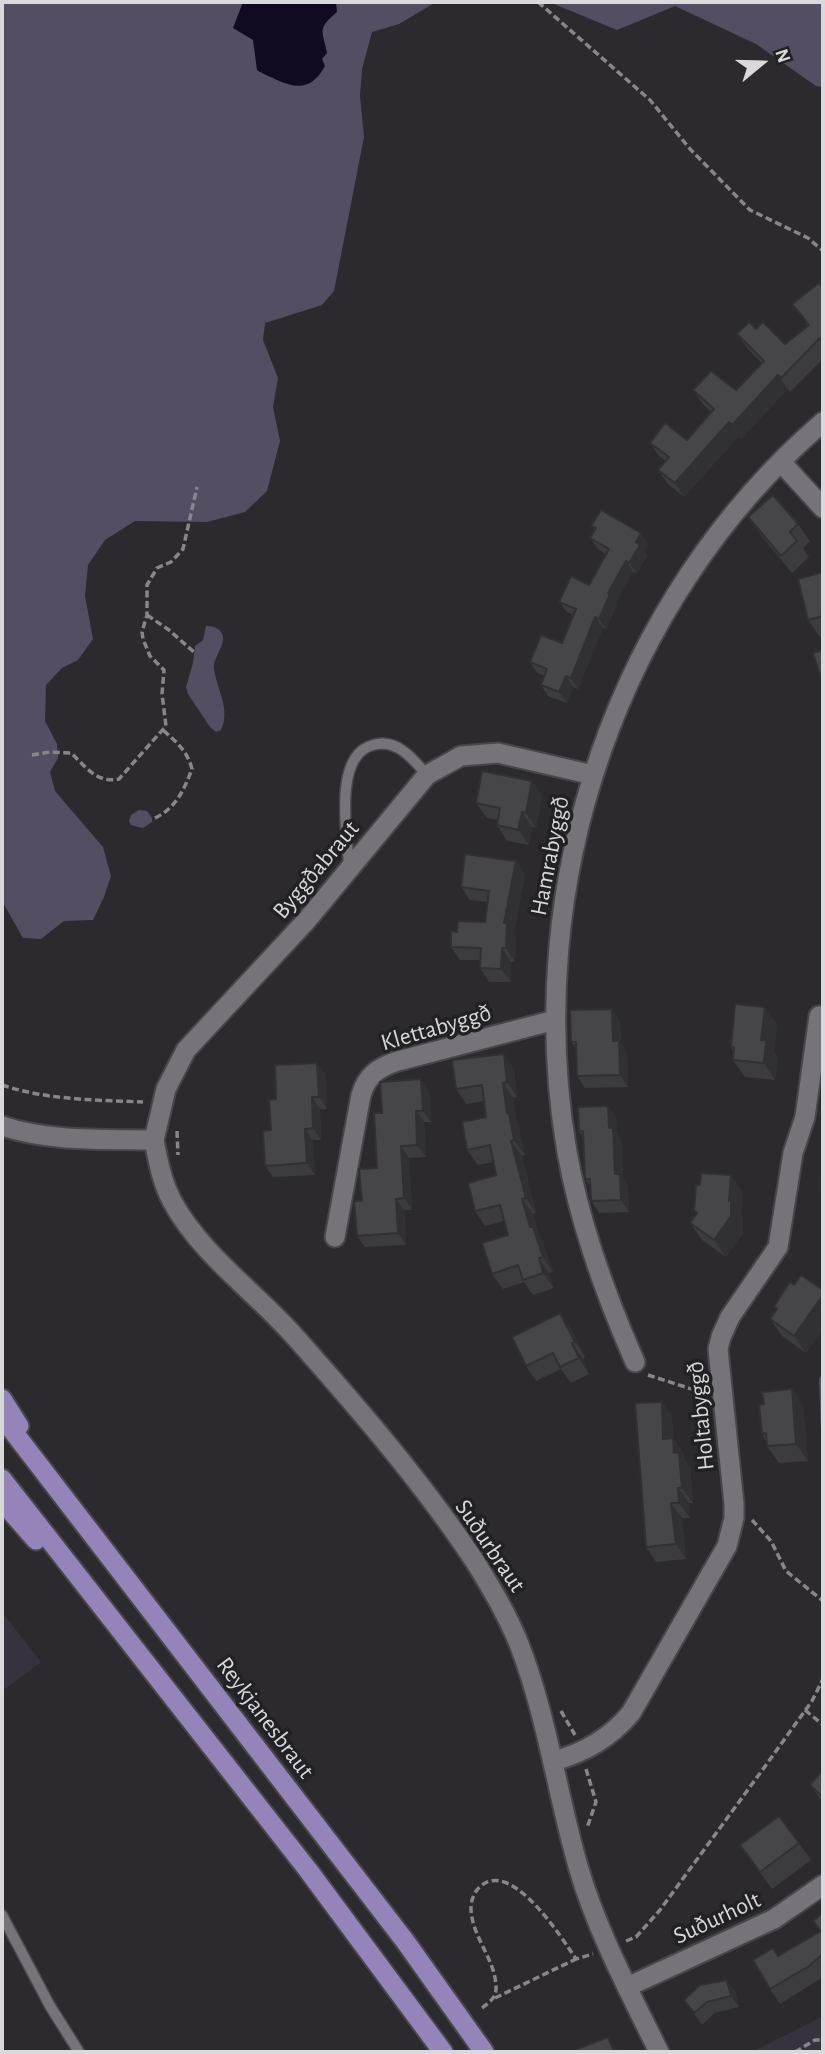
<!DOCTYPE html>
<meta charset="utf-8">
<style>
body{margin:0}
#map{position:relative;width:825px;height:2054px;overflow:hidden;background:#2c2a2f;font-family:"Alegreya Sans",sans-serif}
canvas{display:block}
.frame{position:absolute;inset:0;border:4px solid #d9d9dc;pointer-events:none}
.north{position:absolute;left:727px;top:28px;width:70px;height:70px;-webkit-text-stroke:5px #222125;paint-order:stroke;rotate:71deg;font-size:19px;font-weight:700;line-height:28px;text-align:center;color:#d9d9dc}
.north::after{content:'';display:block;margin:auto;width:24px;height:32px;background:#d9d9dc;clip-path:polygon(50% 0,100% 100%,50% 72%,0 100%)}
</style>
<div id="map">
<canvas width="825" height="2054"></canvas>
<div class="frame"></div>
<div class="north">N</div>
</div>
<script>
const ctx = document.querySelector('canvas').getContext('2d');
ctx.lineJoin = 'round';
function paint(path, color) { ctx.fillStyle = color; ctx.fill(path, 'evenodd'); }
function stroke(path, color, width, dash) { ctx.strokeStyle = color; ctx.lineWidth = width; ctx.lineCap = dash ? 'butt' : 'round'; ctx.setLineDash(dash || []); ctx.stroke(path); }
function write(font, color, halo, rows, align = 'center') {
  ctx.font = font + ' "Alegreya Sans",sans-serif'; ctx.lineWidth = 7; ctx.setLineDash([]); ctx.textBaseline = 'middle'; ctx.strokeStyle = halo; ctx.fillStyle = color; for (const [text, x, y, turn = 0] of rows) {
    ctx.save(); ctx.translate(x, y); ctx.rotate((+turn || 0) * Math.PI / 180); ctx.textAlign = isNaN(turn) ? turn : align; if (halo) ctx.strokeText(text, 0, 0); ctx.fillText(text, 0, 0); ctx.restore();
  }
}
const built = new Path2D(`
 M2,1612l39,50 -39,29z
 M823,2016v36h-70l9,-5z`);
const green = new Path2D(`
 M2,2h434l-37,22 -27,8 -10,37 -2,27 4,41 -30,154 -12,14 -57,18 -2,17 15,38 -5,29 7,34 -13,50 -22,21 -38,10 -72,-1 -30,19 -17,25 -3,31 8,43 -15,21 -16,8 -16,17 -1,36 12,23 1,14 -8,14 5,19 48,56 8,29 -7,21 -11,23 -29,1 -23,18 -18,-1 -21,-37z
 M549,2h274v85l-7,-1 -60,-42 -81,-38 -58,24z
 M206,626c5,0 12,1 15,6 8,10 -9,26 -7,37 3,20 17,42 7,61l-5,2 -6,-5 -22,-33 -2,-7 7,-24 2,-17 8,-6z
 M139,810l8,1 5,7v4l-9,6 -12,-3 -2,-4 2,-6z
 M823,1372v110l-4,-103z`);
const water = new Path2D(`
 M243,2h93l1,10c-21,18 -14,18 -10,41l-5,6 3,7c-12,22 -26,24 -48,14 -7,-4 -13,-5 -20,-10l-4,-30 -20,-12z`);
const path = new Path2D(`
 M538,2l112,98 40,49 60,61 58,28 15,13
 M147,615l22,15 26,23
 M32,755l18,-3 21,1c14,13 26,31 48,26l47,-53 -4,-32 2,-24 -14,-14 -7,-17 -1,-7 5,-17v-30l10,-17 14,-6 12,-13 14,-62
 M155,818c21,-10 29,-28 37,-49 -5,-19 -16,-27 -29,-39
 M2,1085c45,15 93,15 141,17
 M177,1131l1,24
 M648,1375l56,18
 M752,1520l19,21 15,30 37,30
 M805,1710l18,15
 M561,1711l14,24
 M586,1769l10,33 -9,26
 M626,1941l10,-4 24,-27 106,-145 46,-64 11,-22
 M495,1998l81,-39
 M482,2008c8,-6 15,-11 14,-22 -1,-27 -24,-49 -25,-77 0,-9 3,-18 11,-24 31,-24 80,53 94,74l17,-5
 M795,2052l20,-12h8`);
const service = new Path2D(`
 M349,865c-2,-30 -16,-110 24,-120 24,-7 40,14 54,30
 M2,1915l48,91 29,46`);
const minor = new Path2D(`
 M781,462l42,46
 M154,1140l12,-51 20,-39 121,-130 120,-145 34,-19 37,-3 95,22
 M335,1237l26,-142c6,-20 18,-28 37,-34l157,-41
 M635,1362c-30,-68 -55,-137 -68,-210 -46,-267 50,-552 256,-730
 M553,1761c32,-8 57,-23 78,-48l96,-167 7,-28v-14l-16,-155 3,-12 9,-20 48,-70 15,-94 12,-36 14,-101
 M627,1987l147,-68 49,-34`);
const tertiary = new Path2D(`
 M2,1126c48,16 102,13 152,14 4,21 8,42 18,61 29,54 85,92 125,138 62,70 125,143 177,221 17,27 33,54 45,84 28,72 38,149 59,222 18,63 52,127 81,186`);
const trunk = new Path2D(`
 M2,1399l17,27
 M2,1417l403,524 79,111
 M2,1479l306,391 135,182
 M2,1501l34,39`);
const wall = new Path2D(`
 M823,288v71l-33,33 -2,-3 -47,50 -2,-3 -55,61 -16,-13 -10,-14 8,-9 -6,-4 -10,-14 37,-3 24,-28 -8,-8 -10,-14h43l26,-27 -15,-15 -10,-14 19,-5 29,15 24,-18 -17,-22z
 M748,517l50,7 12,17 -7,7 6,9 -17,16 -32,-39z
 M591,526l57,18 -4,7 3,4 -10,18 -4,-1 -17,30 1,2 -11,25 -3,-1 -25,61 -5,-2 -6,16 -19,-7 -7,-11 4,-9 -8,-3 -7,-11 32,-19 12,-28 -7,-3 -8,-10 30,-17 17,-31 -8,-5 -8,-11 5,-7z
 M823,572v64l-3,1 -12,-17z
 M532,781l10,15 -6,32 -4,-1 -3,18 -22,-4 -10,-16 1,-5 -11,-2 -11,-15z
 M516,861l9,13 -11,59 2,3 -1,26h-4v20h-22l-9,-14v-8h-20l-9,-13 6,-15 28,-10 3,-20 -18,-2 -9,-13z
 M612,1009l8,12 1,22 6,10 1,34 -43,1 -8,-12v-26l-6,-8z
 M777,1024l-3,28 4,5 -3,23 -30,-3 -12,-17 1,-8 -3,-5z
 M317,1063l8,11 2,35h-7l1,31h-8l2,35 -42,2 -8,-11 11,-67z
 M514,1069l3,28 -4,1 4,26 2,4 6,27 -3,1 14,57 -3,1 6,21 4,7 10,30 -4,1 5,15 -21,7 -9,-13 -21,7 -11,-15 16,-39 -4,-14 -19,5 -10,-15 21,-36 -3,-13 -15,3 -11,-15 19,-33 -2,-16 -18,3 -10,-15z
 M421,1079l8,12 2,31h-7l2,35 -17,1 3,52h-8l2,35 -41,2 -8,-11 5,-35 15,-33 5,-55z
 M608,1106l8,12 1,15 4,7 2,38 5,7 1,27 -30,1 -8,-12 -1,-15 -5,-7 -2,-42 -4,-6z
 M731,1175l11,17 -1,22 2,4v15l-17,24 -24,-17 -12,-17 6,-9 -2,-4 6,-25z
 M794,1285l29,5v39l-17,24 -24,-17 -12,-17 6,-9 -2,-4z
 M571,1328l14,29 -2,2 6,15 -18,9 -10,-14 -25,12 -10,-15z
 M792,1389l11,17 5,55 -29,2 -12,-17 -1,-5 -4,-7 2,-30z
 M662,1402l10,15 1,22 11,14v6l6,8 3,36h-4l1,15h-8l4,41 -30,3 -10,-15z
 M823,1770v33l-13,-18z
 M779,1816l32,44 -39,29 -32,-44z
 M823,1913v64l-43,27 -10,-15 8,-33 42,-25 -7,-10z
 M735,1991l4,16 -24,6 -13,12 -18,-25z`);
const shadedWall = new Path2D(`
 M778,375l10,14 -47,50 -9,-14z
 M729,422l10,14 -55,61 -9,-14z
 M641,533l7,11 -4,7 3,4 -10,18 -8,-10 7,-21z
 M626,561l7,11 -17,30 1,2 -11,25 -7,-10 9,-26z
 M595,617l8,11 -25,61 -7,-11z
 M566,676l7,11 -6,16 -8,-11z
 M532,781l10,15 -6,32 -10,-15z
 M522,812l10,15 -3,18 -11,-15z
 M516,861l9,13 -11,59 2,3 -1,26 -9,-14 -2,-25z
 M502,948l9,14v20l-10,-13z
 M765,1007l12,17 -3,28 4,5 -3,23 -11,-17 -3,-23z
 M612,1009l8,12 1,22 6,10 1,34 -8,-12 -7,-34z
 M504,1054l10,15 3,28 -10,-15z
 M317,1063l8,11 2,35 -8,-12z
 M421,1079l8,12 2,31 -8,-11z
 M503,1083l10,15 4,26 2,4 6,27 -11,-15 -7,-27z
 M312,1097l8,12 1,31 -8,-12z
 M608,1106l8,12 1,15 4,7 2,38 5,7 1,27 -8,-12 -6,-26 -6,-46z
 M416,1111l8,11 2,35 -9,-12z
 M305,1129l8,11 2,35 -8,-12z
 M511,1141l11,15 14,57 -10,-15z
 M401,1146l8,12 3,52 -8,-12z
 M731,1175l11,17 -1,22 2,4v15l-17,24 -12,-17 15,-39z
 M396,1199l8,11 2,35 -8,-12z
 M522,1199l11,15 6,21 4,7 10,30 -10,-15 -13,-30z
 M539,1258l10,15 5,15 -11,-15z
 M823,1295v34l-17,24 -12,-17z
 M560,1313l11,15 14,29 -10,-15z
 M572,1343l11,16 6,15 -10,-16z
 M792,1389l11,17 5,55 -12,-17z
 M662,1402l10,15 1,22 11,14v6l6,8 3,36 -11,-15 -19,-49z
 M678,1488l11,15 1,15 -11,-15z
 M671,1503l11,15 4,41 -10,-15z
 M727,1980l8,11 4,16 -8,-11z
 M608,2037l8,11 1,4h-3z`);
const building = new Path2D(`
 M819,283l4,5v54l-3,-4 -39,40 -3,-3 -46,50 -3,-3 -54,61 -17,-13 11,-13 -19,-14 15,-20 22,17 27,-31 -21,-19 18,-19 25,19 28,-29 -27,-27 12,-12 7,7 7,-7 22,22 24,-19 -17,-21z
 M773,495l25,29 -8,8 7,9 -16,15 -33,-39z
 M601,510l40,23 -5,9 4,3 -11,18 -3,-2 -18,32 2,1 -11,25 -4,-2 -24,61 -5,-2 -7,16 -18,-7 6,-16 -17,-7 11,-27 21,8 14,-34 -17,-7 12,-26 18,9 20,-36 -19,-11 6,-10 -5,-2z
 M823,572v44l-15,4 -10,-41z
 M823,650v34l-10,-31z
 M482,771l50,10 -6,32 -4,-1 -4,18 -21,-5 3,-17 -24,-5z
 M465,854l51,7 -12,62h3l-1,25h-4l-1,21 -21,-1 1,-20 -30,-1v-16l6,1 1,-11 27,1 4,-31 -28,-4z
 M735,1004l30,3 -4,33h5l-2,23 -31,-3 1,-13h-3z
 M612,1009l1,32h6l1,34 -43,1 -1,-34h-5l-1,-32z
 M504,1054l3,28 -4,1 4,30h2l5,27 -3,1 15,57 -4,1 8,28h3l10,30 -4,1 4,15 -20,7 -5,-15 -26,9 -10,-31 26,-8 -8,-30 -25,6 -7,-28 28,-8 -6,-30 -23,5 -5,-28 24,-5 -4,-32 -26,4 -4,-29z
 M317,1063l2,34h-7l1,31 -8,1 2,34 -42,3 -2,-35 8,-1 -2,-30 7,-1 -1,-34z
 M421,1079l2,32h-7l1,34 -16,1 3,52 -8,1 2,34 -41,3 -3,-35h8l-3,-32 18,-1 -3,-55h8l-2,-31z
 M608,1106l1,22h4l2,46h5l1,26 -30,1 -1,-22h-5l-2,-48h-4l-1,-24z
 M823,1164v25l-2,-1z
 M701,1173l30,2 -2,26h2v15l-17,24 -24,-17 7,-10 -3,-3 2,-25h4z
 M801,1275l22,15v5l-29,41 -24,-17 7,-10 -3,-3 16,-24 4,3z
 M560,1313l15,29 -3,1 7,15 -19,9 -7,-14 -27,13 -14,-29z
 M792,1389l4,55 -29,2 -1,-13 -4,1 -3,-29 5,-1 -2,-12z
 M662,1402l1,37 10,-1 1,15 5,-1 3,36h-4l1,15h-8l5,41 -30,3 -11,-144z
 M823,1770v27l-13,-12z
 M779,1816l20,27 -39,29 -20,-27z
 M823,1913v41l-14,12 -39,23 -17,-29 20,-12 5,8 43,-25 -8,-10z
 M727,1980l4,16 -24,6 -13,11 -10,-13 16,-15z
 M608,2037l6,15h-36l-1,-3z`);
const streetNames = [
 ["Hamrabyggð",550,856,-79],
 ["Byggðabraut",316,870,-50],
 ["Klettabyggð",436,1028,-16],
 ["Holtabyggð",701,1416,-96],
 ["Suðurbraut",490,1546,56],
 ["Reykjanesbraut",265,1718,53],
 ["Suðurholt",717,1918,-25]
];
paint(built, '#36333e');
paint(green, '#544e62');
paint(water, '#120a20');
stroke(service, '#47464a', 13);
stroke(minor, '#47464a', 23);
stroke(tertiary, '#47464a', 23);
stroke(trunk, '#47464a', 23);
stroke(path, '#87868a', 3.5, [7, 3.5]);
stroke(service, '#76747a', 10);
stroke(minor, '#76747a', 19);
stroke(tertiary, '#76747a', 19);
stroke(trunk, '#9584ba', 19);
paint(wall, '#3c3b40');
paint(shadedWall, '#313034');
paint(building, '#46454a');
stroke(building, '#313034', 2);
write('24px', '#d9d9dc', '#222125', streetNames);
</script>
